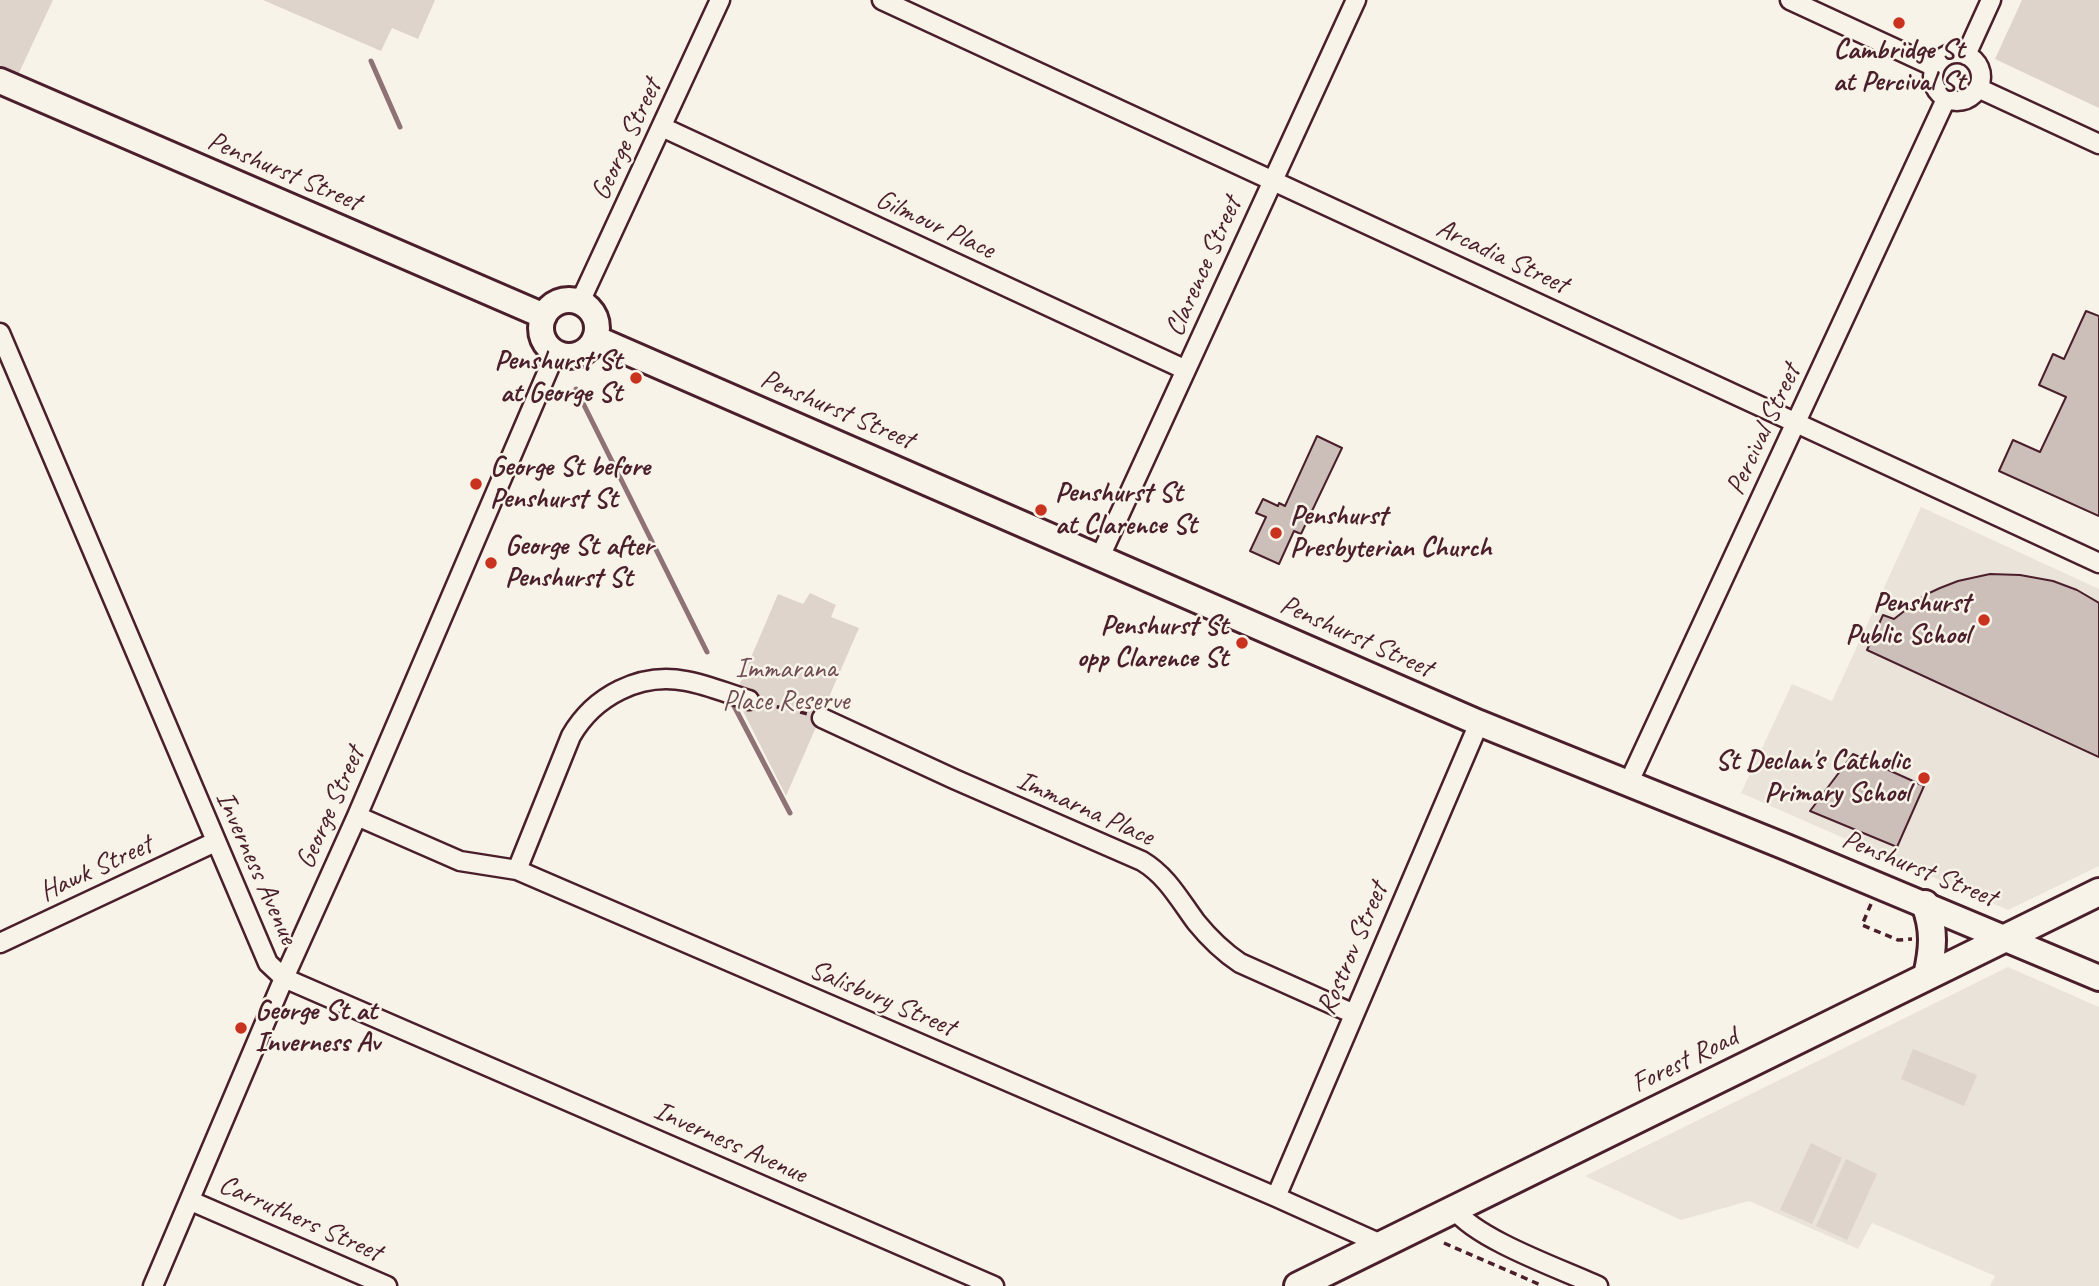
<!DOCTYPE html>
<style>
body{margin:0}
canvas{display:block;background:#f7f3e8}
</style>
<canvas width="2099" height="1286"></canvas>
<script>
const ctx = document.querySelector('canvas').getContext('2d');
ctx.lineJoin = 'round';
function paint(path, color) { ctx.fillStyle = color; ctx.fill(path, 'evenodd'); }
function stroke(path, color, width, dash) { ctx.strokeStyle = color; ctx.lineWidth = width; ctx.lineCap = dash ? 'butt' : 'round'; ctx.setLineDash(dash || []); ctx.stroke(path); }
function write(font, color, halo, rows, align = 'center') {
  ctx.font = font + ' Caveat,sans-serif'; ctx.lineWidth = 5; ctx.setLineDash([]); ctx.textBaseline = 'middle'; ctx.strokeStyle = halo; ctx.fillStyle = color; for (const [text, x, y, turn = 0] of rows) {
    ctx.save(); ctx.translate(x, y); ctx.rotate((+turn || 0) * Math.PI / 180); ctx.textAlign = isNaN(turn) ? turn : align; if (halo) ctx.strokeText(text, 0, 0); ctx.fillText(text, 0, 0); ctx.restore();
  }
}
const built = new Path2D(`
 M1921,507l178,82v277l-91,44 -267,-117 51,-109 40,17z
 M2008,967l91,40v279h-109l5,-10 -123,-53 -14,26 -109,-48 -68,19 -96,-44z`);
const green = new Path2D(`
 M0,0h53l-36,77 -17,-8z
 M263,0h172l-17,39 -26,-11 -11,23z
 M2022,0h77v108l-104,-49z
 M810,593l26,12 -5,12 28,11 -73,168 -51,-101 43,-101 25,10z
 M1913,1049l64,26 -13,31 -63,-27z
 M1811,1143l31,15 -30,66 -32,-14z
 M1846,1159l31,15 -30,66 -31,-14z`);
const stream = new Path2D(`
 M371,61l29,66
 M576,389l131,263
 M733,704l57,109`);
const building = new Path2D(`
 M2086,311l13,5v200l-100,-45 14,-31 27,12 26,-55 -27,-12 14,-31 11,5z
 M1317,436l25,12 -41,86 -7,-3 -15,33 -29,-13 16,-34 -10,-4 7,-14 15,7 1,-3 6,3z
 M1990,574l30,1 33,6 24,9 22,13v154l-232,-107 16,-35 11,4 31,-24 15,-7 18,-7z
 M1853,754l71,32 -27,61 -87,-36z`);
const path = new Path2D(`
 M765,704l43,10
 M1871,904l-9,21 36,15 14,-1
 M1444,1243l99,43`);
const minor = new Path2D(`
 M882,0l1217,563
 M1790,0l145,67
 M1933 77a24 24 0 1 1 48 0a24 24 0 1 1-48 0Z
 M1966,55l25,-55
 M1978,88l121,56
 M662,127l524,243
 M580,302l140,-302
 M0,333l268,630 16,15 710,308
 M1100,557l256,-557
 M822,718l132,61 188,82c25,15 37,38 54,61 13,16 26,29 44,41l114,51
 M1628,784l318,-685
 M357,816l103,45 57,9 759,327 107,48
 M517,870l54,-134c23,-40 69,-64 115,-55 22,4 43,13 63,19
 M0,943l215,-101
 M1276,1197l203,-474
 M191,1201l196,85
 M1455,1210c23,30 106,59 143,76
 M153,1286l131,-308 73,-162 199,-464`);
const secondary = new Path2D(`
 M0,81l544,235
 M541 328a28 28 0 1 1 56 0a28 28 0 1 1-56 0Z
 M595,338l884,385 307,124 313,131`);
const primary = new Path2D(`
 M1925,904c10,26 8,45 2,72
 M1298,1286l801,-394`);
const markers = [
 [1899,23,7,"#c8321e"],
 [636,378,7,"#c8321e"],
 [476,484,7,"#c8321e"],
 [1041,510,7,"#c8321e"],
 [1276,533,7,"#c8321e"],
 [491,563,7,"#c8321e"],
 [1984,620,7,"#c8321e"],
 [1242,643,7,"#c8321e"],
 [1924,778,7,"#c8321e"],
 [241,1028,7,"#c8321e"]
];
const poiNames = [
 ["Cambridge St",1899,51,"center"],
 ["at Percival St",1899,83,"center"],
 ["Penshurst St",622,362,"right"],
 ["at George St",622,394,"right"],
 ["George St before",490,468],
 ["Penshurst St",490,500],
 ["Penshurst St",1055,494],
 ["at Clarence St",1055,526],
 ["Penshurst",1290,517],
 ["Presbyterian Church",1290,549],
 ["George St after",505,547],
 ["Penshurst St",505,579],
 ["Penshurst",1970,604,"right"],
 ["Public School",1970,636,"right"],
 ["Penshurst St",1228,627,"right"],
 ["opp Clarence St",1228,659,"right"],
 ["St Declan's Catholic",1910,762,"right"],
 ["Primary School",1910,794,"right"],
 ["George St at",255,1012],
 ["Inverness Av",255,1044]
];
const streetNames = [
 ["George Street",627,140,-65],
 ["Penshurst Street",284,172,23],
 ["Gilmour Place",935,225,25],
 ["Arcadia Street",1502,257,25],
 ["Clarence Street",1204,267,-66],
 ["Penshurst Street",837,410,23],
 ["Percival Street",1764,430,-65],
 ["Penshurst Street",1356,637,24],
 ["George Street",331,808,-66],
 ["Immarna Place",1085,809,24],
 ["Inverness Avenue",256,868,66],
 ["Hawk Street",96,869,-25],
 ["Penshurst Street",1919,869,22],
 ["Rostrov Street",1353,949,-67],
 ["Salisbury Street",882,999,23],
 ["Forest Road",1685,1061,-26],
 ["Inverness Avenue",730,1143,24],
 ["Carruthers Street",300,1219,24]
];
const parkNames = [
 ["Immarana",786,670],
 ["Place Reserve",786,702]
];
paint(built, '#eae3da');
paint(green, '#ded4cc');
stroke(stream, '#8e7275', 5);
paint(building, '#ccbfb9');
stroke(building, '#4a1f2b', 2);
stroke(minor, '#4a1f2b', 23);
stroke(secondary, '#4a1f2b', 30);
stroke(primary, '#4a1f2b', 32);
stroke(path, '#4a1f2b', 3.5, [7, 5]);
stroke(minor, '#f7f3e8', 18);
stroke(secondary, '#f7f3e8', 24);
stroke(primary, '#f7f3e8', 26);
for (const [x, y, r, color] of markers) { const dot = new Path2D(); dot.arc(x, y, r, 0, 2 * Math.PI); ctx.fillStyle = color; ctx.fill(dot); stroke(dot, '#f7f3e8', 2.5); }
write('bold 28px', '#4a1f2b', '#f7f3e8', poiNames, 'left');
write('28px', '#4a1f2b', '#f7f3e8', streetNames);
write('28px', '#6f4c53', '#f7f3e8', parkNames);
</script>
